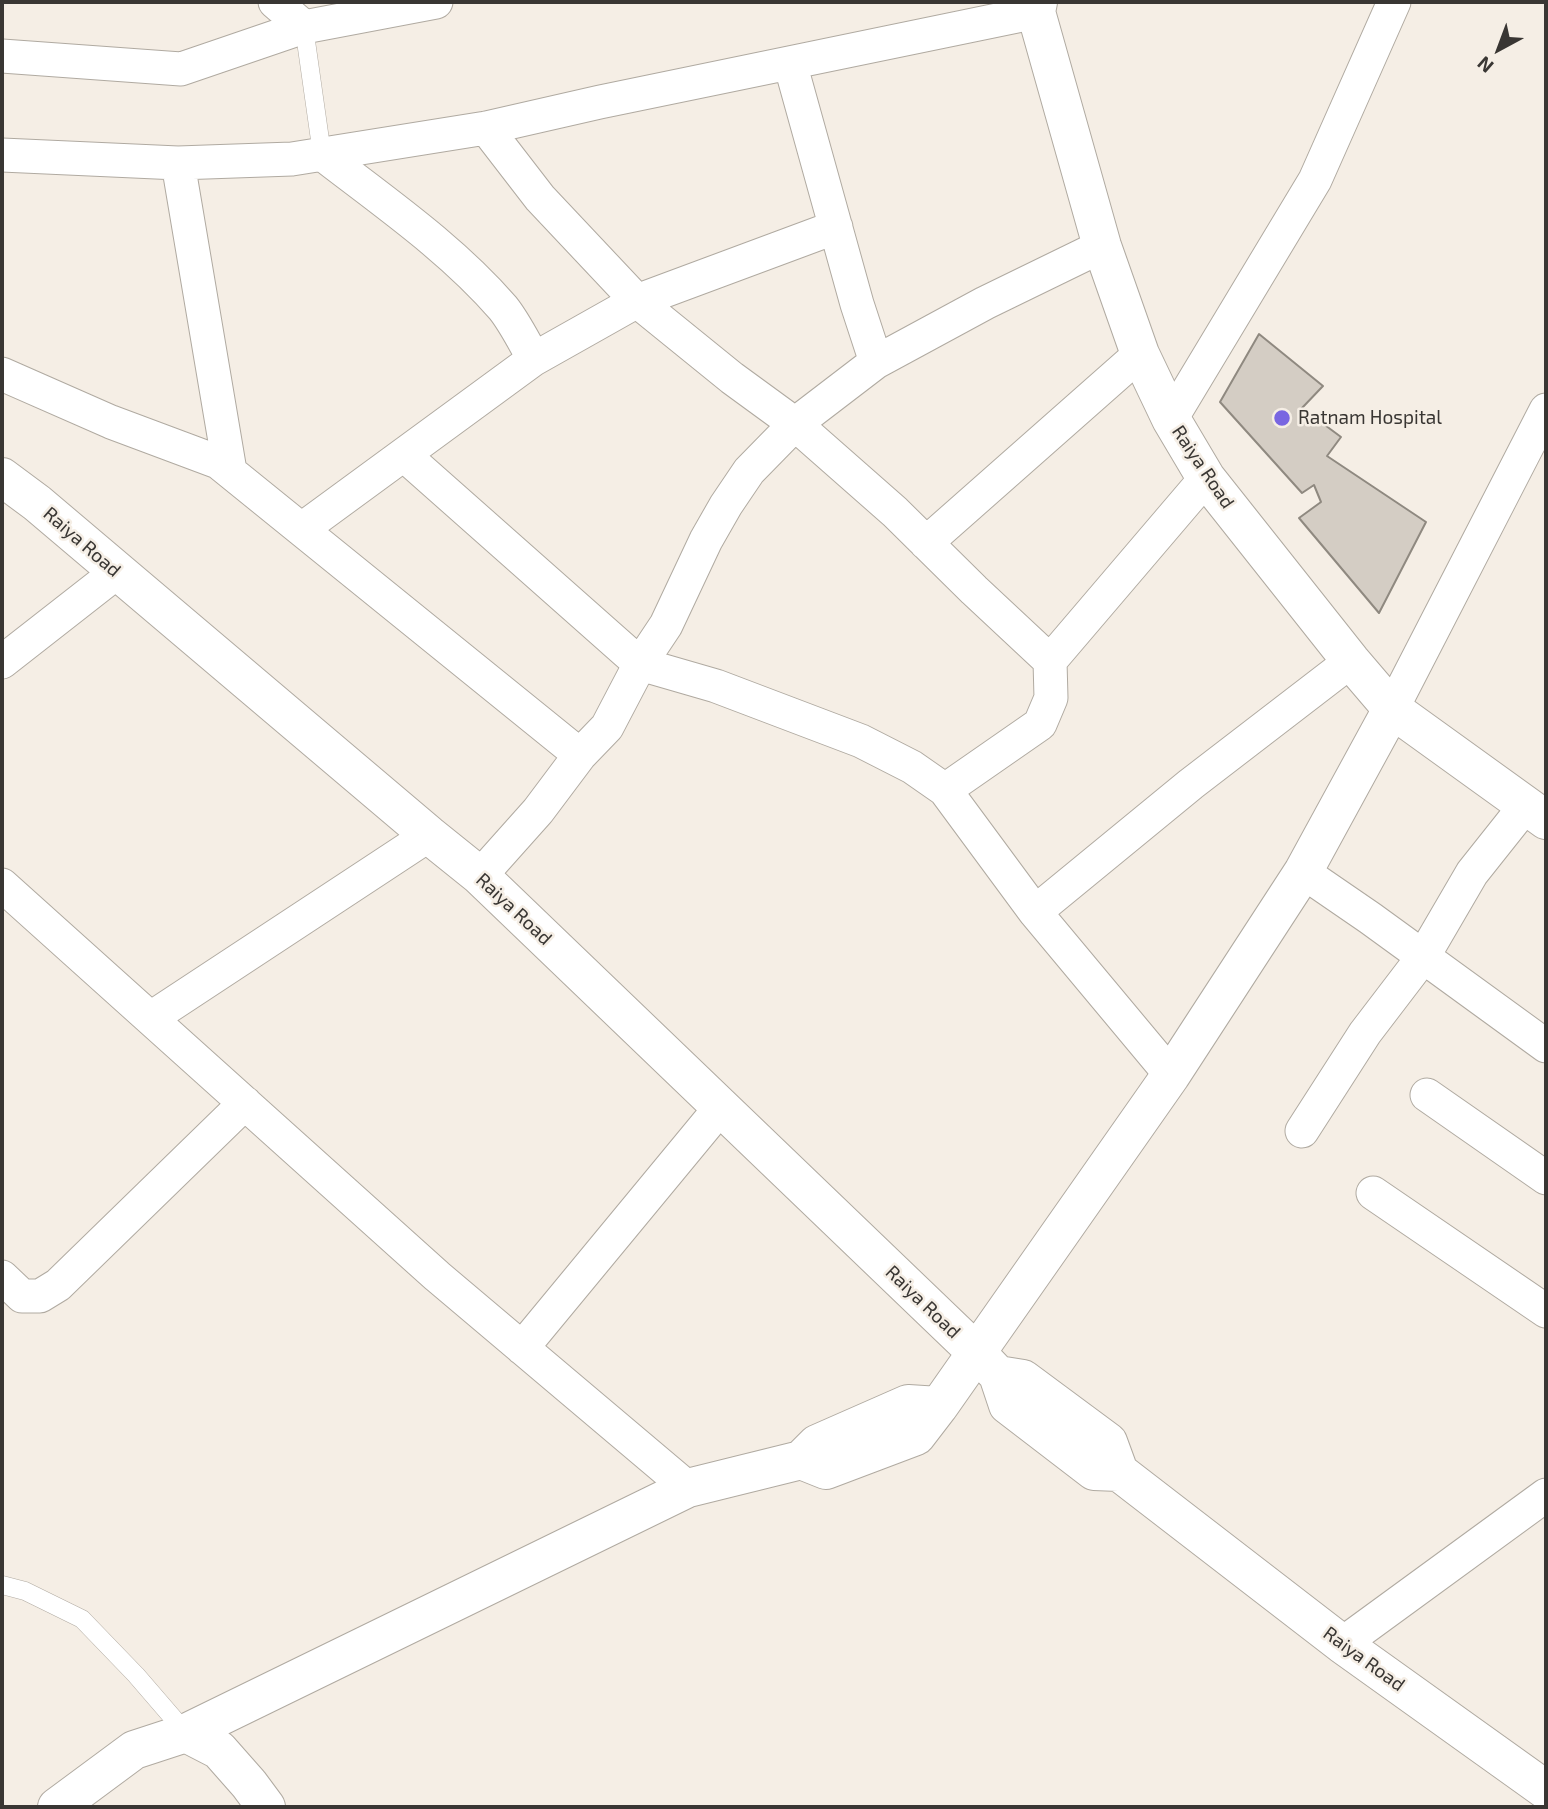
<!DOCTYPE html>
<style>
body{margin:0}
#map{position:relative;width:1548px;height:1809px;overflow:hidden;background:#f5eee5;font-family:"Exo 2",sans-serif}
canvas{display:block}
.frame{position:absolute;inset:0;border:4px solid #393633;pointer-events:none}
.north{position:absolute;left:1464px;top:14px;width:70px;height:70px;-webkit-text-stroke:5px #f5eee5;paint-order:stroke;rotate:221deg;font-size:19px;font-weight:700;line-height:28px;text-align:center;color:#393633}
.north::after{content:'';display:block;margin:auto;width:24px;height:32px;background:#393633;clip-path:polygon(50% 0,100% 100%,50% 72%,0 100%)}
</style>
<div id="map">
<canvas width="1548" height="1809"></canvas>
<div class="frame"></div>
<div class="north">N</div>
</div>
<script>
const ctx = document.querySelector('canvas').getContext('2d');
ctx.lineJoin = 'round';
function paint(path, color) { ctx.fillStyle = color; ctx.fill(path, 'evenodd'); }
function stroke(path, color, width, dash) { ctx.strokeStyle = color; ctx.lineWidth = width; ctx.lineCap = dash ? 'butt' : 'round'; ctx.setLineDash(dash || []); ctx.stroke(path); }
function write(font, color, halo, rows, align = 'center') {
  ctx.font = font + ' "Exo 2",sans-serif'; ctx.lineWidth = 5; ctx.setLineDash([]); ctx.textBaseline = 'middle'; ctx.strokeStyle = halo; ctx.fillStyle = color; for (const [text, x, y, turn = 0] of rows) {
    ctx.save(); ctx.translate(x, y); ctx.rotate((+turn || 0) * Math.PI / 180); ctx.textAlign = isNaN(turn) ? turn : align; if (halo) ctx.strokeText(text, 0, 0); ctx.fillText(text, 0, 0); ctx.restore();
  }
}
const building = new Path2D(`
 M1259,334l64,52 -21,22 39,29 -14,19 99,66 -47,91 -80,-95 22,-16 -7,-17 -12,8 -82,-91z`);
const lane = new Path2D(`
 M304,27l18,127
 M2,1585l23,6 57,28 54,56 50,58`);
const street = new Path2D(`
 M275,2l29,25
 M2,56l179,13 123,-42 132,-25
 M790,63l67,241 19,58
 M486,128l54,70 97,103 95,77 63,46 100,88 79,78 76,71 1,37 -11,26 -95,66 90,122 136,163
 M322,154c62,48 129,94 181,154 12,15 21,34 31,51
 M2,155l176,8 114,-4 194,-31 114,-26 436,-90
 M178,163l52,308
 M2,374l109,48 107,40 362,293
 M1171,419l144,-239 79,-178
 M404,455l236,209 76,22 145,55 51,26 33,23
 M302,529l232,-170 103,-58 199,-74
 M926,543l214,-189
 M1050,661l156,-183
 M2,662l115,-90
 M1392,709l154,-299
 M1303,872l67,46 176,128
 M480,876l58,-65 42,-56 27,-28 33,-63 26,-39 40,-85 20,-35 23,-34 46,-47 81,-62 109,-59 117,-57
 M2,885l435,391 251,212
 M1035,912l156,-128 160,-123
 M151,1018l278,-183
 M1427,1095l119,83
 M1302,1131l63,-98 58,-76 49,-84 54,-68
 M1373,1193l173,118
 M2,1277l20,19h18l18,-11 187,-182
 M522,1348l199,-241
 M1342,1644l204,-149`);
const secondary = new Path2D(`
 M1038,2l-2,10 66,234 38,108 31,65 35,59 145,183 41,48 154,111
 M2,477l35,26 392,332 51,41 497,477 21,22
 M801,1460l25,10 90,-34 23,-30 232,-331 132,-203 89,-163
 M1119,1472l-25,-1 -86,-66 -10,-30 25,4 85,63 11,30 223,172 204,146
 M186,1733l502,-245 113,-28 16,-16 91,-40 31,2
 M57,1807l77,-57 52,-17 33,17 30,34 17,23`);
const markers = [
 [1282,418,9,"#7966e1"]
];
const poiNames = [
 ["Ratnam Hospital",1298,418]
];
const streetNames = [
 ["Raiya Road",1203,467,56],
 ["Raiya Road",82,542,41],
 ["Raiya Road",514,909,43],
 ["Raiya Road",923,1302,44],
 ["Raiya Road",1364,1659,36]
];
paint(building, '#d4cdc4');
stroke(building, '#8f8980', 2);
stroke(lane, '#b0aaa1', 19);
stroke(street, '#b0aaa1', 35);
stroke(secondary, '#b0aaa1', 40);
stroke(lane, '#fff', 18);
stroke(street, '#fff', 33);
stroke(secondary, '#fff', 38);
for (const [x, y, r, color] of markers) { const dot = new Path2D(); dot.arc(x, y, r, 0, 2 * Math.PI); ctx.fillStyle = color; ctx.fill(dot); stroke(dot, '#f5eee5', 2.5); }
write('19px', '#393633', '#f5eee5', poiNames, 'left');
write('19px', '#393633', '#f5eee5', streetNames);
</script>
